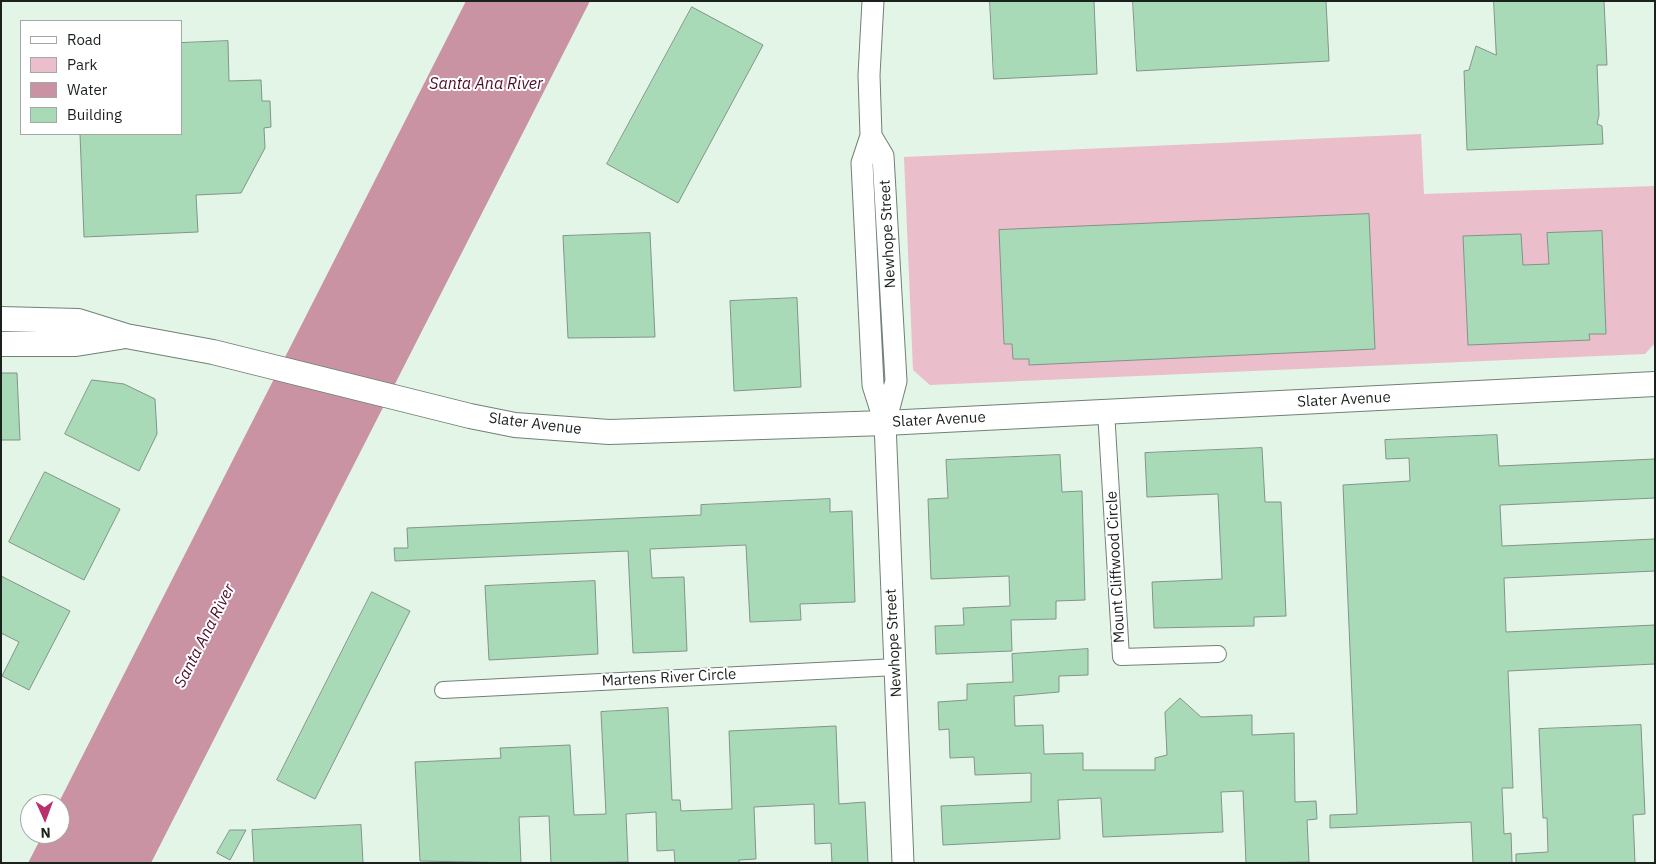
<!DOCTYPE html>
<style>
body{margin:0}
#map{position:relative;width:1656px;height:864px;overflow:hidden;background:#e2f5e7;font-family:"IBM Plex Sans",sans-serif}
canvas{display:block}
.frame{position:absolute;inset:0;border:2px solid #1b221d;pointer-events:none}
.legend{position:absolute;left:20px;top:20px;width:162px;height:115px;box-sizing:border-box;background:#fff;border:1px solid #a4a7a5;margin:0;padding:6px 9px;list-style:none;font-size:15px;color:#1b221d}
.legend li{display:flex;align-items:center;gap:10px;height:25px}
.legend b{width:25px;border:1px solid #a4a7a5}
.north{position:absolute;left:20px;top:794px;width:50px;height:50px;box-sizing:border-box;background:#fff;border:1px solid #a4a7a5;border-radius:50%;rotate:178deg;font-size:14px;font-weight:700;line-height:20px;text-align:center;color:#1b221d}
.north::after{content:'';display:block;margin:auto;width:18px;height:22px;background:#b9306c;clip-path:polygon(50% 0,100% 100%,50% 72%,0 100%)}
</style>
<div id="map">
<canvas width="1656" height="864"></canvas>
<div class="frame"></div>
<ul class="legend">
<li><b style="height:6px;background:#fff"></b>Road</li>
<li><b style="height:14px;background:#eabecb"></b>Park</li>
<li><b style="height:14px;background:#c993a4"></b>Water</li>
<li><b style="height:14px;background:#a9dab8"></b>Building</li>
</ul>
<div class="north">N</div>
</div>
<script>
const ctx = document.querySelector('canvas').getContext('2d');
ctx.lineJoin = 'round';
function paint(path, color) { ctx.fillStyle = color; ctx.fill(path, 'evenodd'); }
function stroke(path, color, width, dash) { ctx.strokeStyle = color; ctx.lineWidth = width; ctx.lineCap = dash ? 'butt' : 'round'; ctx.setLineDash(dash || []); ctx.stroke(path); }
function write(font, color, halo, rows, align = 'center') {
  ctx.font = font + ' "IBM Plex Sans",sans-serif'; ctx.lineWidth = 4; ctx.setLineDash([]); ctx.textBaseline = 'middle'; ctx.strokeStyle = halo; ctx.fillStyle = color; for (const [text, x, y, turn = 0] of rows) {
    ctx.save(); ctx.translate(x, y); ctx.rotate((+turn || 0) * Math.PI / 180); ctx.textAlign = isNaN(turn) ? turn : align; if (halo) ctx.strokeText(text, 0, 0); ctx.fillText(text, 0, 0); ctx.restore();
  }
}
const green = new Path2D(`
 M1421,134l3,60 231,-8v157l-10,11 -715,31 -17,-15 -9,-213z`);
const water = new Path2D(`
 M466,1h124l-439,862h-123l15,-29h17v-30h-2z`);
const building = new Path2D(`
 M990,1h104l3,73 -103,5z
 M1133,1h193l3,60 -192,10z
 M1494,1h110l3,64h-10l2,50 -2,9 5,2 1,18 -136,6 -3,-79 5,-1 7,-24 20,9z
 M692,7l71,38 -85,158 -71,-39z
 M228,41l1,40 32,-1 1,21h8l1,26 -7,1 1,20 -24,45 -45,2 2,37 -114,5 -4,-103h101v-91z
 M1369,214l6,135 -346,16v-6h-16l-1,-15h-8l-5,-114z
 M1602,231l4,103h-17l1,6 -122,5 -5,-109 58,-2 2,31 26,-1 -2,-31z
 M650,233l5,104 -87,1 -5,-102z
 M797,298l4,89 -67,4 -4,-90z
 M1,373h16l3,67h-19z
 M92,380l32,4 31,15 2,35 -18,37 -74,-37z
 M1497,435l2,31 156,-7v39l-155,7 2,41 153,-7v32l-151,7 2,54 149,-7v39l-147,7 5,117h-11l2,46 7,-1 1,30h-39l-2,-41 -141,6v-13l27,-1 -14,-329 67,-4 -1,-23 -23,1 -1,-19z
 M1262,448l3,54h16l5,114 -32,1v9l-100,2 -2,-46 70,-3 -4,-85 -71,3 -2,-44z
 M1060,455l2,37 20,-1 3,109 -29,1v18l-45,1 1,31 -76,3 -1,-28 29,-1 -1,-17 47,-2 -1,-30 -78,3 -3,-80 20,-1 -2,-38z
 M45,472l75,37 -36,71 -75,-38z
 M830,499v13l22,-1 3,91 -55,2 1,16 -51,2 -4,-77 -96,4 2,29 32,-1 3,74 -54,2 -5,-102 -233,10 -1,-13h14l-1,-20 294,-13v-10z
 M1,576l69,35 -41,79 -27,-14 17,-34 -18,-9z
 M595,581l3,73 -109,6 -4,-74z
 M372,592l38,19 -95,188 -38,-19z
 M1088,649v26l-29,1v16l-45,4 1,30 28,-1 1,29 39,-1v17h72v-12l12,-3 -2,-43 15,-14 21,19 51,-2v20l42,-2 1,69 21,-1 1,18 -10,1 2,42 -63,1 -3,-72 -22,1 2,40 -120,5 -2,-39 -43,2 2,39 -117,6 -2,-39 90,-4v-29l-56,2 -1,-18 -24,1 -1,-29 -10,1 -1,-28 29,-2v-16l46,-2 -1,-28z
 M668,708l4,92h8l1,11 51,-2 -3,-78 107,-5 3,78 26,-2 3,61h-36l-1,-20 -16,1 -1,-40 -60,3 2,52 -17,1v3h-64l-1,-13 -17,1 -1,-39 -30,2 2,48 -77,1 -2,-47 -30,1 2,46 -101,-2 -5,-99 86,-4 -1,-10 70,-3 4,70 32,-1 -5,-102z
 M1641,725l4,89 -12,1 2,48h-119v-9l32,-2 -1,-34h-4l-4,-89z
 M361,825l2,38h-109l-2,-33z
 M230,830h16l-16,30 -13,-7z`);
const minor = new Path2D(`
 M1106,411l15,246 97,-3
 M443,690l453,-23`);
const tertiary = new Path2D(`
 M873,1l-4,74 2,61 -9,27 11,222 12,38 18,440
 M871,136l12,20 13,225 -11,42`);
const secondary = new Path2D(`
 M1,319l77,2 48,15 87,16 257,64 45,9 94,7 276,-9 770,-39
 M1,344h75l44,-7`);
const streetNames = [
 ["Newhope Street",888,234,-93],
 ["Slater Avenue",1344,400,-3],
 ["Slater Avenue",939,420,-3],
 ["Slater Avenue",535,424,7],
 ["Mount Cliffwood Circle",1116,567,-93],
 ["Newhope Street",894,643,-93],
 ["Martens River Circle",669,678,-3]
];
const waterNames = [
 ["Santa Ana River",486,84],
 ["Santa Ana River",205,636,-63]
];
paint(green, '#eabecb');
paint(water, '#c993a4');
paint(building, '#a9dab8');
stroke(building, '#829487', 1);
stroke(minor, '#708175', 18);
stroke(tertiary, '#708175', 23);
stroke(secondary, '#708175', 26);
stroke(minor, '#fff', 16);
stroke(tertiary, '#fff', 21);
stroke(secondary, '#fff', 24);
write('15px', '#1b221d', '#fff', streetNames);
write('italic 16px', '#4d0c2a', '#fff', waterNames);
</script>
